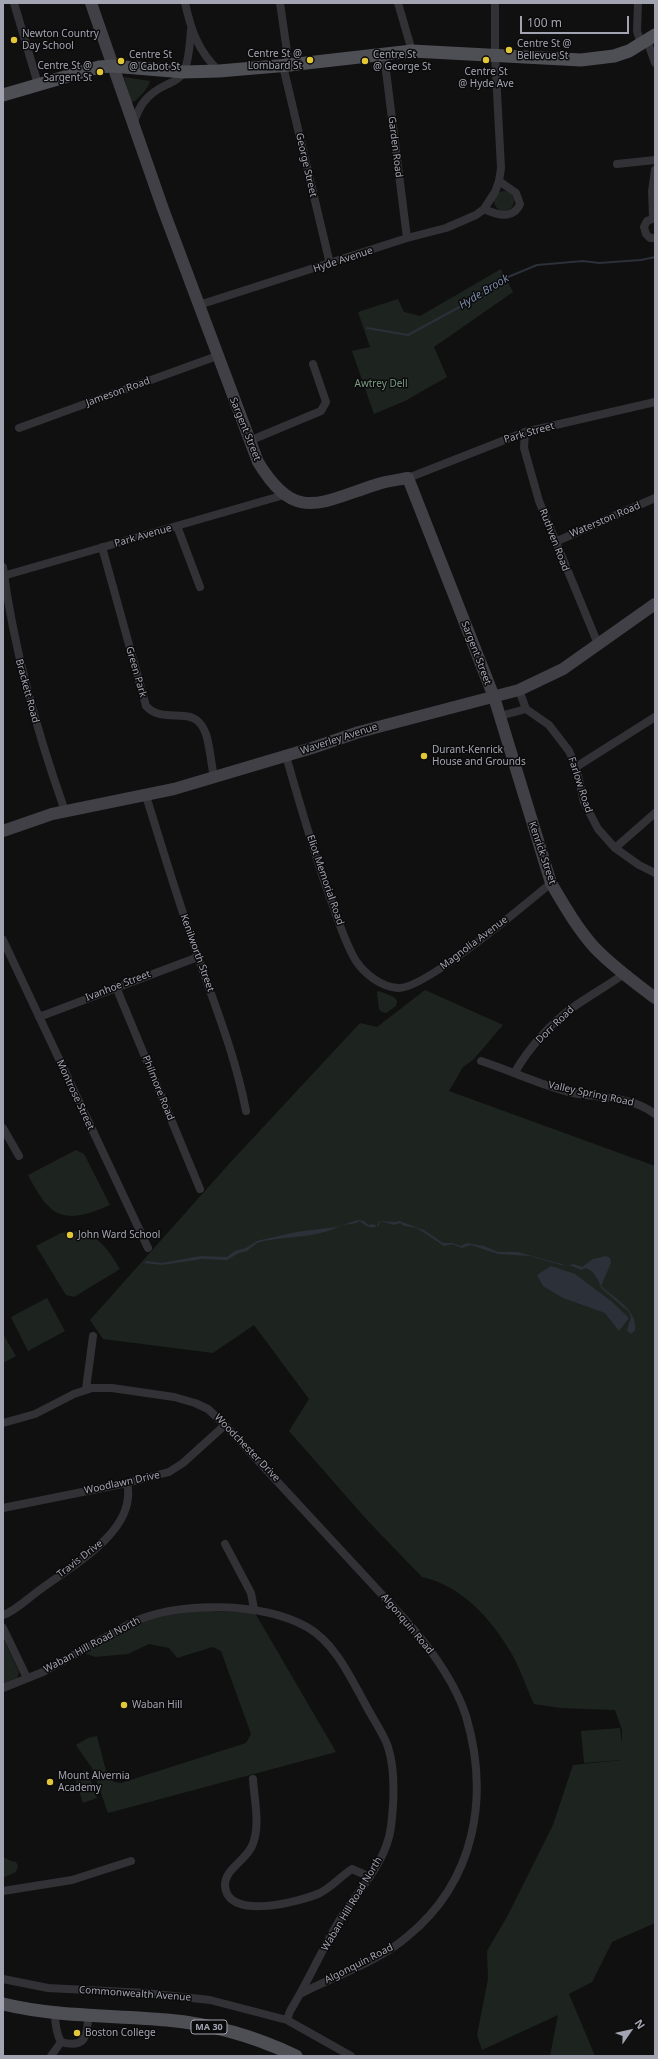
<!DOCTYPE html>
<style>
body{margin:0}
#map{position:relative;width:658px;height:2059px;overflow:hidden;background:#101011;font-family:"Noto Sans",sans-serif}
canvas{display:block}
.frame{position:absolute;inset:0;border:4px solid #a3a4b1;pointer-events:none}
.north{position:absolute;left:610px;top:2011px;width:40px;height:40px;-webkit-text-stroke:3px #0b0b0c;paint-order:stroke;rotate:56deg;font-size:11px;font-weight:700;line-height:16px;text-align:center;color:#a3a4b1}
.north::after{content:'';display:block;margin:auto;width:14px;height:18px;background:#a3a4b1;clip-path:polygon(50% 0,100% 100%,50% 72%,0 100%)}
.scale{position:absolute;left:520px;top:16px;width:109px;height:18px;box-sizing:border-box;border:2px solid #a3a4b1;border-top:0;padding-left:5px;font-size:12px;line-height:14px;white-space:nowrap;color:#a3a4b1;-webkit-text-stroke:3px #0b0b0c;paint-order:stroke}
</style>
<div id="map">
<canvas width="658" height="2059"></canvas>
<div class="frame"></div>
<div class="north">N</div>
<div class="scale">100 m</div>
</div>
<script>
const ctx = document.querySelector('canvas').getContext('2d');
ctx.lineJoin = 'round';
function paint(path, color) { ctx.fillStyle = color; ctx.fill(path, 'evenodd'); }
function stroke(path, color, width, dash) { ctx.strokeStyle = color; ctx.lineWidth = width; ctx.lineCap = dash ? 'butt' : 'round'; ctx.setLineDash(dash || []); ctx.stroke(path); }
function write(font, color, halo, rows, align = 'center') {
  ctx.font = font + ' "Noto Sans",sans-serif'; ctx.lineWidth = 3; ctx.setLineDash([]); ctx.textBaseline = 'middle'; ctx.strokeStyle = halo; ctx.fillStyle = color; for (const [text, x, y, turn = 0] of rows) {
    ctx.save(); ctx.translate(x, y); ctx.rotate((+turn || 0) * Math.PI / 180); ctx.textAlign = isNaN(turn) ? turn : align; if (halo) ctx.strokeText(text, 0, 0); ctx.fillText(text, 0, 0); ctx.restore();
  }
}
const green = new Path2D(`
 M124,77l26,4c-1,6 -11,18 -17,21l-2,-1z
 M494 201a10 10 0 1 1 20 0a10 10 0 1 1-20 0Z
 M501,269l12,23 -79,55 13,30 -42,24 -31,13 -22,-63 18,-4 -12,-35 40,-13 6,13 16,4z
 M425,990l78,35 -30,35 -10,7 -14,24 206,75v757l-43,19 -20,40 -23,12 26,62h-45l8,-41 -76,35 -5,-15 11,-56 -1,-28 21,-36 45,-90 20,-60 49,-5 -38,3 -3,-32 39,-3 2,15v-13l-7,-20 -54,-2 -27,-4c-7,-15 -13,-33 -21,-48 -20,-35 -50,-70 -91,-79l-55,-57 -78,-89 20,-32 -55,-74 -41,28 -110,-14 -13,-19 138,-155 132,-142 17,4z
 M379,991l15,6 3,4 -1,5 -10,7 -4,-1 -3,-3 -2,-17z
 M76,1150l8,4 26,51c-46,20 -59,14 -82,-30z
 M78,1231c22,5 31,20 42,38l-46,28 -8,-2 -30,-49 25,-13z
 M47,1298l18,33 -37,20 -17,-34z
 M3,1334l13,22 -13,7z
 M185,1610l70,3 81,139 -228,61 -16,-45 -16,-23 12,-7 9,-2 9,35 8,11 7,1 125,-40 5,-9 -30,-83 -8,-4 -36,11 -8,-10 -20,-4 -21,10 -33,3 -11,-4 53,-30z
 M3,1638l16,34 -2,6 -14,6z
 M87,1770l10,28 -14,5 -9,-28z
 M3,1857l8,4 5,1 2,4 -2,6 -11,5 -2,-2z`);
const water = new Path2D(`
 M358,1220l6,1 4,4 6,-1 3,3 2,-6 16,1 4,-1 25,9 19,13h10l8,3 6,-3 17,3 14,6h20l50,14 5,-2 9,3 11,-8 13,-3 4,2 1,5 -10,23c13,12 37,24 34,44l-4,4 -4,-4 4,-13 -2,-5 -28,-24c-2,-8 -7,-17 -15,-20l-5,2 -9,-4 -11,-1 -31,-9 -32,-2 -27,-9 -9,3 -10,-4 -8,2 -27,-18 -13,-2 -4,-3 -6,2 -14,-4 -1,5c-7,3 -14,1 -19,-5 -8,5 -14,2 -20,5 -23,12 -51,10 -76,15l-7,2 -10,8 -8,2 -12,7 -25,-1 -40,6 -18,-2 3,-2 15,2 39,-7 26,1 8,-6 11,-3 11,-7 39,-9 40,-5z
 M551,1266l24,8 36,27 18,17 -10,13 -14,-18 -42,-15 -20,-12 -6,-11z`);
const stream = new Path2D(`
 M367,328l41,7 68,-37 32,-21 29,-12 46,-4 16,2 42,-3 14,-3`);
const street = new Path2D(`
 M14,3l24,81
 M185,3c6,27 13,48 34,68
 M280,3l9,62
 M398,3l14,48
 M638,3l-1,28 4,13
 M647,40l8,23
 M384,55l23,183
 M283,66l47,198
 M133,125c6,-20 14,-31 33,-40 6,-3 13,-5 17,-12 6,-9 7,-32 8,-43
 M617,164l38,-4
 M484,209c13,6 29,11 36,-5l-4,-11 -17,-12
 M653,217l-1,-26 3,-21
 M655,218l-8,3 -3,6 2,7 4,4h5
 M199,305l208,-67 39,-10 30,-13 8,-6 11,-17 4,-11 2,-13 -6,-114v-51
 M19,428l198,-72
 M525,432l-1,16 15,53 59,143
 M249,441l72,-30 5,-9 -13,-38
 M408,478l117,-46 130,-30
 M177,526l23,61
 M555,542l100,-44
 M102,547l44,159c20,21 48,-5 60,28 4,13 5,29 8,43
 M3,567c11,85 34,165 62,244
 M3,576l281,-81
 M519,690l7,19 23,16 20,26 7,16 8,35 14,27 17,19 24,17 16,8
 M500,716l26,-7
 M286,756c14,49 28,98 46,147 7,19 13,40 24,58 9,13 25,26 42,27 26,2 129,-85 153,-105
 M576,767l79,-50
 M146,796c17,54 33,108 52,161 18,51 38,101 48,154
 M615,848l40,-35
 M3,940l145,308
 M116,987l84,202
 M39,1017l159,-60
 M481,1061c31,10 61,25 92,32 28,5 58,3 82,21
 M515,1072c14,-24 35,-48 57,-64 17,-12 35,-22 52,-34
 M3,1128l16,28
 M86,1389l7,-53
 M3,1423l32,-9 39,-20 18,-6h20l62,9 21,6 13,6 17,16 186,201c21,25 45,59 55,90 24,81 9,165 -58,220 -30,26 -71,39 -106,57
 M3,1508l124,-25 42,-11 14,-9 42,-38
 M225,1544l26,49 3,16
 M3,1615c13,-4 26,-18 38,-26 32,-24 97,-59 86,-106
 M3,1628l24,50
 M3,1688l40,-16 90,-50c47,-21 129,-20 174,5 30,17 46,56 62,84 6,11 15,24 19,36 8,25 6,55 3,80 -5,37 -34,64 -52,94 -18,30 -31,61 -49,90l-3,9
 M253,1779c1,20 8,47 -1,67 -6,14 -27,23 -27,39 1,37 77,16 95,8 12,-6 21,-17 32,-24l18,8
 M3,1891l69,-11 59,-19
 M3,1979l45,9 98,5 64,7 77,20 64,36
 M55,2013c0,10 1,20 6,29 24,7 27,-6 27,-27
 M51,2056l10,-14`);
const secondary = new Path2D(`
 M91,3l72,206 95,253c37,61 61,41 117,23 11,-4 22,-5 33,-7l86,219 57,186c13,22 26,45 43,64 18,19 40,35 61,51
 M3,831l49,-17 122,-25 138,-41 47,-16 160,-42 44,-21 92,-65`);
const primary = new Path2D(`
 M3,95l96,-28 13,-1 72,6 35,-1 70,-6 123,-14 169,9 33,-4 15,-5 26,-16
 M3,2004c54,13 109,11 164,16 45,4 89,17 129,36`);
const markers = [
 [14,40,4,"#e2c838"],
 [509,50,4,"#e2c838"],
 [310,60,4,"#e2c838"],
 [486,60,4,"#e2c838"],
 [121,61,4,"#e2c838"],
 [365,61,4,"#e2c838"],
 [100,72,4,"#e2c838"],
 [424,756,4,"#e2c838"],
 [70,1235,4,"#e2c838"],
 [124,1705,4,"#e2c838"],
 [50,1782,4,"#e2c838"],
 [77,2033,4,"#e2c838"]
];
const shields = [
 [209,2027,36]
];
const shieldNames = [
 ["MA 30",209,2027]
];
const poiNames = [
 ["Newton Country",22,34],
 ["Day School",22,46],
 ["Centre St @",517,44],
 ["Bellevue St",517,56],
 ["Centre St @",302,54,"right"],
 ["Lombard St",302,66,"right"],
 ["Centre St",129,55],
 ["@ Cabot St",129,67],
 ["Centre St",373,55],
 ["@ George St",373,67],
 ["Centre St @",92,66,"right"],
 ["Sargent St",92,78,"right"],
 ["Centre St",486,72,"center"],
 ["@ Hyde Ave",486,84,"center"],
 ["Durant-Kenrick",432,750],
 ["House and Grounds",432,762],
 ["John Ward School",78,1235],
 ["Waban Hill",132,1705],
 ["Mount Alvernia",58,1776],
 ["Academy",58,1788],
 ["Boston College",85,2033]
];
const streetNames = [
 ["Garden Road",395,147,83],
 ["George Street",306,165,77],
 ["Hyde Avenue",343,260,-18],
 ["Jameson Road",118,392,-20],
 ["Sargent Street",245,429,68],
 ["Park Street",529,433,-16],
 ["Waterston Road",605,520,-23],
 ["Park Avenue",143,536,-16],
 ["Ruthven Road",554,540,69],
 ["Sargent Street",476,653,69],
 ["Green Park",136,672,74],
 ["Brackett Road",27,691,75],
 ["Waverley Avenue",339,739,-18],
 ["Farlow Road",580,785,72],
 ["Kenrick Street",542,853,71],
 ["Eliot Memorial Road",325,880,71],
 ["Magnolia Avenue",474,943,-37],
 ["Kenilworth Street",197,953,70],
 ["Ivanhoe Street",118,986,-21],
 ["Dorr Road",555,1025,-44],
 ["Philmore Road",158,1088,68],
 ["Valley Spring Road",591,1094,12],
 ["Montrose Street",75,1095,65],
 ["Woodchester Drive",247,1448,46],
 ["Woodlawn Drive",122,1483,-12],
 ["Travis Drive",80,1559,-38],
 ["Algonquin Road",407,1624,50],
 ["Waban Hill Road North",92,1645,-28],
 ["Waban Hill Road North",352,1904,-59],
 ["Algonquin Road",359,1964,-27],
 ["Commonwealth Avenue",135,1994,4]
];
const parkNames = [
 ["Awtrey Dell",381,384]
];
const waterNames = [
 ["Hyde Brook",484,292,-31]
];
paint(green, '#1d241f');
paint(water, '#2b3039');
stroke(stream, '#2b3039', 2);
stroke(street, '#323236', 8);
stroke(secondary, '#404046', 12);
stroke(primary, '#4e4e55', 13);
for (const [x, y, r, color] of markers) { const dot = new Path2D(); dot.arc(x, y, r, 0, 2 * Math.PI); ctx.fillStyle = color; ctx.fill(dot); stroke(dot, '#0b0b0c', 1.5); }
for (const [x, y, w] of shields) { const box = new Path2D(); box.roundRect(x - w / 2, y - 7, w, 14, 3); ctx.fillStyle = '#0b0b0c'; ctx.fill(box); stroke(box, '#a3a4b1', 1); }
write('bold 9px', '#a3a4b1', null, shieldNames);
write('10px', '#a3a4b1', '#0b0b0c', poiNames, 'left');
write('10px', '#a3a4b1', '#0b0b0c', streetNames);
write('10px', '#7b9b83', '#0b0b0c', parkNames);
write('italic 11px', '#7c8caa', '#0b0b0c', waterNames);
</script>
